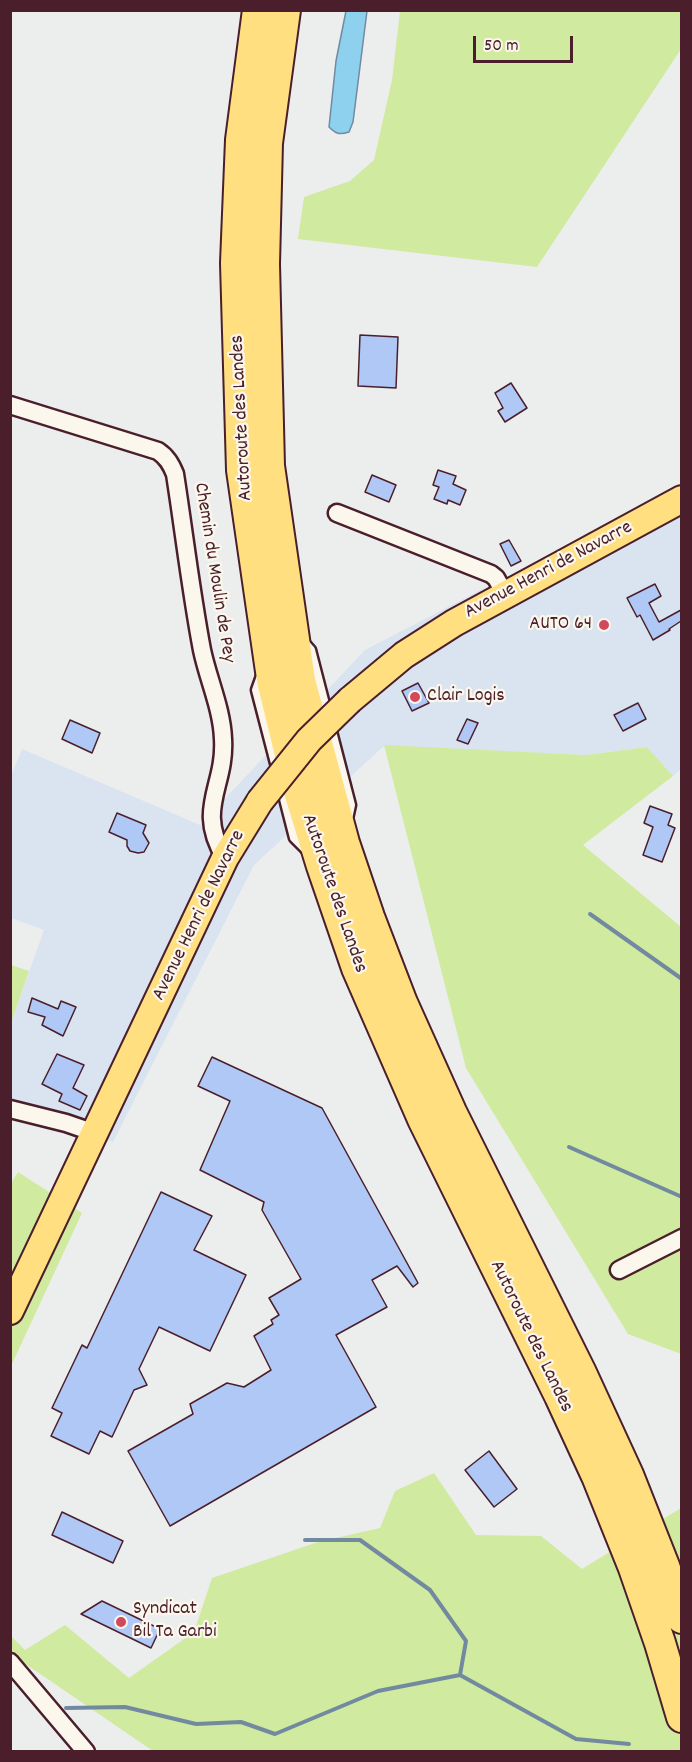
<!DOCTYPE html>
<style>
body{margin:0}
#map{position:relative;width:692px;height:1762px;overflow:hidden;background:#eceeee;font-family:Dekko,sans-serif}
canvas{display:block}
.frame{position:absolute;inset:0;border:12px solid #4a1f2b;pointer-events:none}
.scale{position:absolute;left:473px;top:36px;width:100px;height:27px;box-sizing:border-box;border:3px solid #4a1f2b;border-top:0;padding-left:8px;font-size:18px;line-height:21px;white-space:nowrap;color:#4a1f2b;-webkit-text-stroke:4px #fbf7ec;paint-order:stroke}
</style>
<div id="map">
<canvas width="692" height="1762"></canvas>
<div class="frame"></div>
<div class="scale">50 m</div>
</div>
<script>
const ctx = document.querySelector('canvas').getContext('2d');
ctx.lineJoin = 'round';
function paint(path, color) { ctx.fillStyle = color; ctx.fill(path, 'evenodd'); }
function stroke(path, color, width, dash) { ctx.strokeStyle = color; ctx.lineWidth = width; ctx.lineCap = dash ? 'butt' : 'round'; ctx.setLineDash(dash || []); ctx.stroke(path); }
function write(font, color, halo, rows, align = 'center') {
  ctx.font = font + ' Dekko,sans-serif'; ctx.lineWidth = 4.5; ctx.setLineDash([]); ctx.textBaseline = 'middle'; ctx.strokeStyle = halo; ctx.fillStyle = color; for (const [text, x, y, turn = 0] of rows) {
    ctx.save(); ctx.translate(x, y); ctx.rotate((+turn || 0) * Math.PI / 180); ctx.textAlign = isNaN(turn) ? turn : align; if (halo) ctx.strokeText(text, 0, 0); ctx.fillText(text, 0, 0); ctx.restore();
  }
}
const built = new Path2D(`
 M681,486v283l-8,7 -26,-29 -61,8 -202,-9 -130,119 -141,277 -102,-33v-86l33,-93 -33,-12v-142l11,-27 178,76 165,-175z`);
const green = new Path2D(`
 M400,11h281v38l-144,218 -239,-28 6,-42 46,-16 24,-21 18,-80z
 M384,745l202,10 61,-8 26,29 -90,69 98,82v427l-53,-20 -162,-266z
 M11,965l18,6 -18,52 -1,-58z
 M18,1172l64,41 -71,153 -1,-181z
 M434,1473l42,62 65,1 41,33 99,-61v243h-528l-142,-97 -1,-19 15,15 40,-25 64,53 65,-46 18,-54 106,-36 62,-14 15,-37z`);
const water = new Path2D(`
 M346,11h21l-14,111 -4,10c-10,3 -13,2 -20,-5l7,-66z`);
const stream = new Path2D(`
 M590,914l92,65
 M569,1147l113,50
 M305,1540h55l70,50 36,51 -6,34
 M66,1708l59,-1 71,17 45,-2 34,12 103,-43 82,-16 116,64 53,5`);
const building = new Path2D(`
 M360,335l38,2 -2,51 -38,-2z
 M511,383l16,25 -22,14 -7,-11 5,-3 -8,-15z
 M438,470l18,6 -3,8 13,6 -6,15 -12,-5 -1,4 -13,-5 5,-12 -6,-2z
 M372,475l24,10 -7,17 -24,-10z
 M509,540l12,21 -10,5 -11,-22z
 M655,584l6,12 -12,7 10,19 22,-12v11l-12,8 1,1 -17,10 -13,-25 -3,2 -10,-19z
 M418,683l11,20 -17,8 -10,-20z
 M638,703l8,16 -23,12 -9,-16z
 M467,719l11,4 -10,21 -11,-4z
 M70,720l30,13 -8,20 -30,-14z
 M650,806l22,8 -4,11 7,3 -13,34 -19,-7 10,-28 -9,-4z
 M117,813l29,12 -3,8 6,10 -5,9 -6,1 -8,-2 -3,-5v-6l-18,-8z
 M32,998l26,11 3,-8 15,6 -13,29 -21,-11 3,-8 -17,-5z
 M57,1054l27,11 -11,23 14,8 -7,14 -21,-9 3,-7 -20,-10z
 M212,1057l110,51 96,175 -5,4 -16,-21 -25,14 15,27 -51,28 40,72 -206,119 -42,-75 65,-37 -3,-10 37,-21 17,4 27,-17 -17,-34 19,-12 -2,-4 8,-5 -10,-17 32,-19 -39,-69 2,-8 -64,-32 30,-69 -32,-15z
 M161,1192l51,24 -18,34 52,25 -36,76 -51,-24 -20,42 8,16 -13,5 -22,47 -12,-6 -11,23 -38,-18 11,-23 -10,-5 30,-63 5,3z
 M489,1451l28,38 -23,18 -29,-37z
 M62,1512l61,29 -10,22 -61,-28z
 M102,1601l58,28 -9,19 -70,-34z`);
const lane = new Path2D(`
 M304,642l7,8 40,155 -3,14
 M261,676l-5,14 21,81
 M280,783l14,55 13,13`);
const street = new Path2D(`
 M10,405l148,46c9,6 13,13 17,23 9,58 16,118 27,176 6,29 20,59 21,89 3,48 -28,69 2,119
 M337,513l154,61 5,4 9,16
 M10,1109l56,14 29,10
 M619,1270l63,-32
 M10,1662l76,90`);
const primary = new Path2D(`
 M350,700l54,-45 50,-32 228,-124
 M10,1311l215,-453 35,-57`);
const highway = new Path2D(`
 M258,10l-17,130 -5,123 6,207 31,215 26,106 23,75 35,102 66,151 137,277 37,80 37,92 26,75 22,74
 M285,10l-18,133 -3,121 5,202 31,215 44,162 25,74 33,86 49,109 130,261 47,102 36,91 18,52`);
const primaryBridge = new Path2D(`
 M260,801l49,-61 41,-40`);
const markers = [
 [604,625,6,"#d1495b"],
 [415,697,6,"#d1495b"],
 [121,1622,6,"#d1495b"]
];
const streetNames = [
 ["Autoroute des Landes",243,418,-93],
 ["Avenue Henri de Navarre",549,571,-28],
 ["Chemin du Moulin de Pey",213,573,81],
 ["Autoroute des Landes",333,894,71],
 ["Avenue Henri de Navarre",200,916,-64],
 ["Autoroute des Landes",530,1337,64]
];
const poiNames = [
 ["AUTO 64",592,625,"right"],
 ["Clair Logis",427,697],
 ["Syndicat",133,1610],
 ["Bil Ta Garbi",133,1633]
];
paint(built, '#dae3f0');
paint(green, '#d0ea9f');
paint(water, '#8dd1ee');
stroke(water, '#728aa0', 1.5);
stroke(stream, '#728aa0', 4);
paint(building, '#b0c8f6');
stroke(building, '#4a1f2b', 1.5);
stroke(lane, '#4a1f2b', 13);
stroke(street, '#4a1f2b', 21);
stroke(primary, '#4a1f2b', 30);
stroke(highway, '#4a1f2b', 34);
stroke(lane, '#fbf7ec', 8);
stroke(street, '#fbf7ec', 16);
stroke(primary, '#ffdf80', 26);
stroke(highway, '#ffdf80', 30);
stroke(primaryBridge, '#4a1f2b', 30, []);
stroke(primaryBridge, '#ffdf80', 26);
for (const [x, y, r, color] of markers) { const dot = new Path2D(); dot.arc(x, y, r, 0, 2 * Math.PI); ctx.fillStyle = color; ctx.fill(dot); stroke(dot, '#fbf7ec', 2); }
write('20px', '#4a1f2b', '#fbf7ec', streetNames);
write('20px', '#4a1f2b', '#fbf7ec', poiNames, 'left');
</script>
